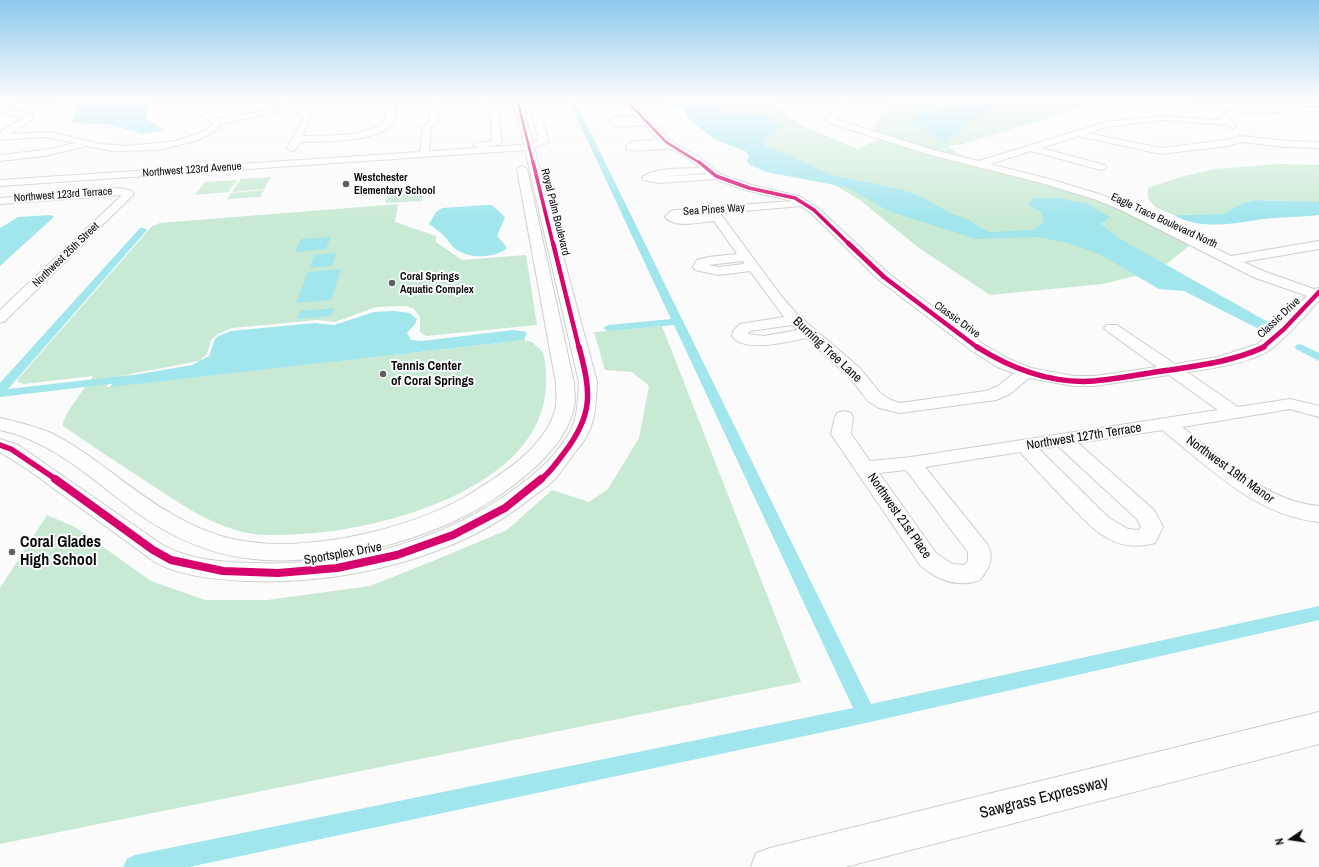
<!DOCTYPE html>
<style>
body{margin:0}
#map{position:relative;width:1319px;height:867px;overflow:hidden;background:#fbfbfc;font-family:"Archivo Narrow",sans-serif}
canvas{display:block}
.north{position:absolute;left:1271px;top:819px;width:40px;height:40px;-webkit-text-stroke:3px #fafbfd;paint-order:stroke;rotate:257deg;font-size:11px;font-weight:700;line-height:16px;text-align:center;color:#0b0b0c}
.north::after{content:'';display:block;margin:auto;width:14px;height:18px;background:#0b0b0c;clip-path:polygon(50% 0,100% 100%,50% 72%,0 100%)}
</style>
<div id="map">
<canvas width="1319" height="867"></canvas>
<div class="north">N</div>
</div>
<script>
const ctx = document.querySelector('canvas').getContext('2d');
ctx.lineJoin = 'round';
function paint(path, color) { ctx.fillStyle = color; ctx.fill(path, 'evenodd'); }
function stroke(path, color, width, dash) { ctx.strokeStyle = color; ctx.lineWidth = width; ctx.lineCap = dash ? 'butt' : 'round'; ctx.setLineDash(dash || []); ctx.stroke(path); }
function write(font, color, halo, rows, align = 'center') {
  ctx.font = font + ' "Archivo Narrow",sans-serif'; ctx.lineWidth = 4; ctx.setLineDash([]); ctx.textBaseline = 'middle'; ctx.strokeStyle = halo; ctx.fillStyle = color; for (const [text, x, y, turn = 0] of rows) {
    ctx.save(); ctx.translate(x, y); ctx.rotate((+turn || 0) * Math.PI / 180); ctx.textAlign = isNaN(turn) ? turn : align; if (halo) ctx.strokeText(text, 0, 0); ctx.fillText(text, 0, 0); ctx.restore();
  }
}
const green = new Path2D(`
 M682,99h86l32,26 58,24 27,-13 -11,-6 5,-12 12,-13 -3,-6h342l-110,6h-33l-23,8 -101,31 -15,2c36,29 84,32 128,46 40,14 77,33 114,53l-31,25 -56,14 -113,11 -71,-47 -59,-48 -38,-22 -59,-22z
 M1280,164l39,1v37l-64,-2 -15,4 -16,10 -50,1 -19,-8 -7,-9v-10l29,-10 37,-9z
 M271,177l-7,12 -32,3 9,-13z
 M237,180l-9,12 -33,3 10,-13z
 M264,190l-4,7 -33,2 4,-6z
 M400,193l22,2v6l-37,2 2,-7z
 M398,204l-3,18 41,14v6l26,18 64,-5 11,70 -111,11 -6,-4v-15l-6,-8 -7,-3 -31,1 -41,15 -18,-2 -85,8 -14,6 -7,6 -4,14 -8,7 -84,16 -3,1 -6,9 418,-47 8,2 11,10c3,11 3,22 3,33 -3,103 -164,145 -245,149 -21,1 -45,3 -65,-4 -32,-9 -58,-28 -86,-46 -29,-19 -58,-38 -87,-58 0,-13 23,-38 30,-50l-69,8 -6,-2v-3l134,-153 8,-3z
 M662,326l139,356 -801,162v-256l47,-73 28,12 76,54 54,19h62l103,-14 58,-23 79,-33 45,-40 37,12 19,-13 31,-51 10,-52 -17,-14 -27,-2 -11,-38z`);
const water = new Path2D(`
 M0,99h152l-3,1 -3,18 17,12 -20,4 -36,-10 -35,-1 6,-15c-23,-12 -53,-7 -78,-6z
 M666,99h21c4,4 8,3 14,5 8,2 15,6 23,8 19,6 45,-4 57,16l-16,11 -2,7 30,11 39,18 71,15 21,8 26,15 19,7 19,12 46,-2 10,-8 -3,-10 -13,-8 6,-6h24l30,6 22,13 -10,7 22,16 146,82 -11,6 -73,-37 -25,-2 -60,-35 -31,-11 -30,-6 -62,2 -85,-27 -46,-25 -79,-15 -17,-8 -2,-3 2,-5 -4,-5 -31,-12 -26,-21 -5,-9 -8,-2z
 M975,99h23l-9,8c-1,11 -13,12 -22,15v3c-6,7 -15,9 -21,16l-10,-1 -2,-6 -22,-10 -1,-2 8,-6 -1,-4 33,-3 22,-6z
 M1255,200l64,2v13c-18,2 -37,2 -55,4 -29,4 -63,12 -90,-4l50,-1 16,-10z
 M486,205h6l13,12 -8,19 9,10v3c-13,9 -35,10 -49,1 -6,-4 -8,-9 -13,-14 -4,-5 -10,-8 -15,-12l7,-12 6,-4z
 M51,215l3,2 -54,49v-38l18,-11z
 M331,237l-5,12 -31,3 6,-13z
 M336,253l-4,13 -22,2 4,-13z
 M341,269l-10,31 -35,3 12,-31z
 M334,308l-3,8 -34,3 3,-8z
 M394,311l16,2 7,6 -2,5 -8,9 4,7 11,1 91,-11 14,2 -3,8 -414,47 6,-9 76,-13 17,-9c8,-18 0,-17 22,-25l84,-8 19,2 40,-13z`);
const canal = new Path2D(`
 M568,99h6l297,605 448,-98v14l-453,103 -677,144h-66l4,-8 8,-4 718,-147 -179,-383 -66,6 -5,-3 5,-3 63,-6z
 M140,228h3l4,2 -139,159 123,-14 4,2 2,2 -2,2 -135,16v-14z
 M1300,344l19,9v8l-23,-12 -1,-2 1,-2z`);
const minor = new Path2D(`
 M193,99l9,1 1,8 15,11 67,-12 -15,-8c13,-1 33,7 42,17l-10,20c27,-1 60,2 82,-14l4,-17 -8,-6h9l7,5c-1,6 -1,17 -5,21 -17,18 -68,16 -91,17l-5,8 -3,1 -5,-3 17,-31 -12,-7 -72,14 -1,5 -24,12 -35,9 -48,1 -25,-5 -43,10 -44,5v-6l44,-5 32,-7 -32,-6 -44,3v-8l25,-15 -25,-4v-4l14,1 18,5v5l-22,14 41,-2 49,12 27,2 49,-5 26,-9 10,-6v-3l-16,-12z
 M432,99h8l-1,8 49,-3 10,7 4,31 -4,3 -17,2 43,-2 -11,-46h8l12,44 6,-2 -11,-42h8l13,43 -15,6 63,234c-1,18 -1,37 -10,53 -3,7 -9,13 -14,20 -6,8 -12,17 -18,24 -7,7 -16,13 -24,19 -75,61 -189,87 -284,83 -28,-1 -68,-5 -92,-19l-128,-93 -27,-17v-13l18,6 143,99c27,16 60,18 91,19 94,4 193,-21 268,-78 19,-14 38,-32 50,-53 8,-14 8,-34 9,-50l-54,-232 -525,36v-6l420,-28 3,-26 6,-5zM486,109l5,5 1,27 -17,2 -2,2 5,3 -49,3 2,-24 6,-5 1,-10z
 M621,99h8l40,41 27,15 24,19 32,11 47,11 19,12 71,66 94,70 26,15 22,9 42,8h22l62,-9 -50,-36 -3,-3 3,-3h10l58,39 43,-7 40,-13 49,-48 -54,-19 -132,-67 -27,-11 -49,-15 -114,-29 -102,-32 -3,-5 1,-2 16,-10 3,-7h8l-5,10 -14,10 102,32 42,10 126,-39 58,-6 59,4 -1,-2 2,-5 11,-4 85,-2v4l-83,2 -7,5 7,8 -4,3 -5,-4 -64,-5 -57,7 -18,6 73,15 66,-8 13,-4 46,5 33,1v6l-33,-1 -45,-5 -13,4 -67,8 -83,-18 -37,12 64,17 1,2 -1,2 -4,1 -70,-19 -41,13 63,16 49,15 27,11 102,50 88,-15v8l-76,13 20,9 51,18 5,-1v12c-15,17 -30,35 -48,49 -18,14 -61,20 -84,23l51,35 52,-8 29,7v11l-29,-8 -108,18c40,30 84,75 137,79v16c-63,-6 -110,-55 -157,-92l-84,13 76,67 9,17 -8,16c-42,12 -65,-17 -91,-44 -14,-15 -29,-31 -44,-47l-95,15 62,77c8,15 2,24 -7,36 -22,8 -43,0 -60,-15l-89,-131 4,-17 2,-4 7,-2 7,2 2,4 -2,17 19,27 41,-4 307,-47 -49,-35 -74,11h-22l-44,-8 -19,16 -14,6 -96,13 -21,-5 -11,-7 -20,-25 -41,-38c-18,3 -62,16 -75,-2l1,-5 7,-7 44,-7 -34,-46 -31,4 -24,-5 -2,-3 4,-7 11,-3 29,-3 -23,-33c-13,1 -39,8 -49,-4l6,-6 4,-1 117,-9 -47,-11 -30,-11 -56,4 -16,-3 -1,-2c9,-11 44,-9 58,-10 -8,-7 -20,-18 -30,-19 -15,-1 -29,4 -44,0v-4l8,-4 25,-1 -14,-15 -25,2 -10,-4v-4l9,-3h17zM706,173l1,1 -48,3zM801,206l9,6 69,68 92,70 26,17 17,6 -16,13 -12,5 -86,12 -9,-3 -11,-7 -20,-25 -60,-51 -18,-20 -62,-84zM709,214l-28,2h-1zM743,261l1,3 -25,3 -11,-2zM792,325l6,5 -34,6 -16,-2 2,-3zM1058,446l79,73 4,8 -2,3 -11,-1 -19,-11 -70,-69zM906,470l62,82v9l-3,4 -13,-1 -16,-11 -57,-80z
 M522,166l5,3 47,214c0,8 2,16 0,24 -8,39 -47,69 -77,90 -64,44 -175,72 -252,61 -34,-4 -70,-20 -99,-39 -48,-33 -87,-76 -146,-89v-12c17,4 35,8 51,15 44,22 78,57 121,81 22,13 46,23 71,27 71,12 179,-14 238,-54 29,-18 68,-45 75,-81 1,-7 0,-15 0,-23l-39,-214z
 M118,188l12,2 4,4 -129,127 -5,2v-13l122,-115 -122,9v-6z`);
const highway = new Path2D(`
 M1319,712v32l-474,123h-94l5,-14 14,-5z`);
const cyclewayFar4 = new Path2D(`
 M517,99l16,64
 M625,99l41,43 34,21`);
const cyclewayFar3 = new Path2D(`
 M533,162l20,82
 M699,162l17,14 33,12 46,10 19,12 35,34`);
const cyclewayFar2 = new Path2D(`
 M553,243l26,105
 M848,243l36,34 94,71
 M1262,348l22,-19 35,-37`);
const cyclewayFar1 = new Path2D(`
 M977,347c35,22 75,37 117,34 26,-2 51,-8 76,-11 32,-5 64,-9 94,-23
 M0,445l11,4 46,31
 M540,480c10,-7 16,-17 24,-27 30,-39 27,-61 15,-106`);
const cycleway = new Path2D(`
 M55,479l98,71 18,10 52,11 55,2 59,-5 60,-13 56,-20 52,-27 36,-29`);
const markers = [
 [346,184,4,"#5f5f60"],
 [392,283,4,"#5f5f60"],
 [383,374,4,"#5f5f60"],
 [12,552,4,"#5f5f60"]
];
const farStreetnames = [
 ["Northwest 123rd Avenue",192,170,-4],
 ["Northwest 123rd Terrace",63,195,-4],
 ["Sea Pines Way",714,210,-4],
 ["Royal Palm Boulevard",555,212,76],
 ["Eagle Trace Boulevard North",1164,221,25],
 ["Northwest 25th Street",66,255,-44],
 ["Classic Drive",1279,318,-43],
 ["Classic Drive",957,320,36]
];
const farPoinames = [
 ["Westchester",354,178],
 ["Elementary School",354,191],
 ["Coral Springs",400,277],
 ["Aquatic Complex",400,290]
];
const streetNames = [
 ["Burning Tree Lane",827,350,43],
 ["Northwest 127th Terrace",1084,437,-9],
 ["Northwest 19th Manor",1230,470,36],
 ["Northwest 21st Place",899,516,55],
 ["Sportsplex Drive",343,554,-10]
];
const poiNames = [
 ["Tennis Center",391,367],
 ["of Coral Springs",391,382]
];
const nearPoinames = [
 ["Coral Glades",20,543],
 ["High School",20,561]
];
const nearStreetnames = [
 ["Sawgrass Expressway",1044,798,-14]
];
paint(green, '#c8ead4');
paint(water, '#a1e5ed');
paint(canal, '#a1e5ed');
stroke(minor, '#cececf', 2);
stroke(highway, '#cececf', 2);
paint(minor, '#fefeff');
paint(highway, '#fefeff');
stroke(cyclewayFar4, '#d6006c', 2.5);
stroke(cyclewayFar3, '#d6006c', 3.5);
stroke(cyclewayFar2, '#d6006c', 4.5);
stroke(cyclewayFar1, '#d6006c', 5.5);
stroke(cycleway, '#d6006c', 8);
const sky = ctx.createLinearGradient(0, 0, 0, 220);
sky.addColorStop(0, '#8bc8ea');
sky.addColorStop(0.45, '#fdfdfe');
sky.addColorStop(1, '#fdfdfe00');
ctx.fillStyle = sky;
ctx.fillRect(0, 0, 1319, 220);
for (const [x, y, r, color] of markers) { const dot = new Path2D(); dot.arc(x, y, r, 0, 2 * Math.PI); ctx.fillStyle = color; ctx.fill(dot); stroke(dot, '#fafbfd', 1.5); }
write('11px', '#0b0b0c', '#fafbfd', farStreetnames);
write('bold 11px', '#0b0b0c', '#fafbfd', farPoinames, 'left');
write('13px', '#0b0b0c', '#fafbfd', streetNames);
write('bold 13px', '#0b0b0c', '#fafbfd', poiNames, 'left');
write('bold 16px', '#0b0b0c', '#fafbfd', nearPoinames, 'left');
write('16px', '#0b0b0c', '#fafbfd', nearStreetnames);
</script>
